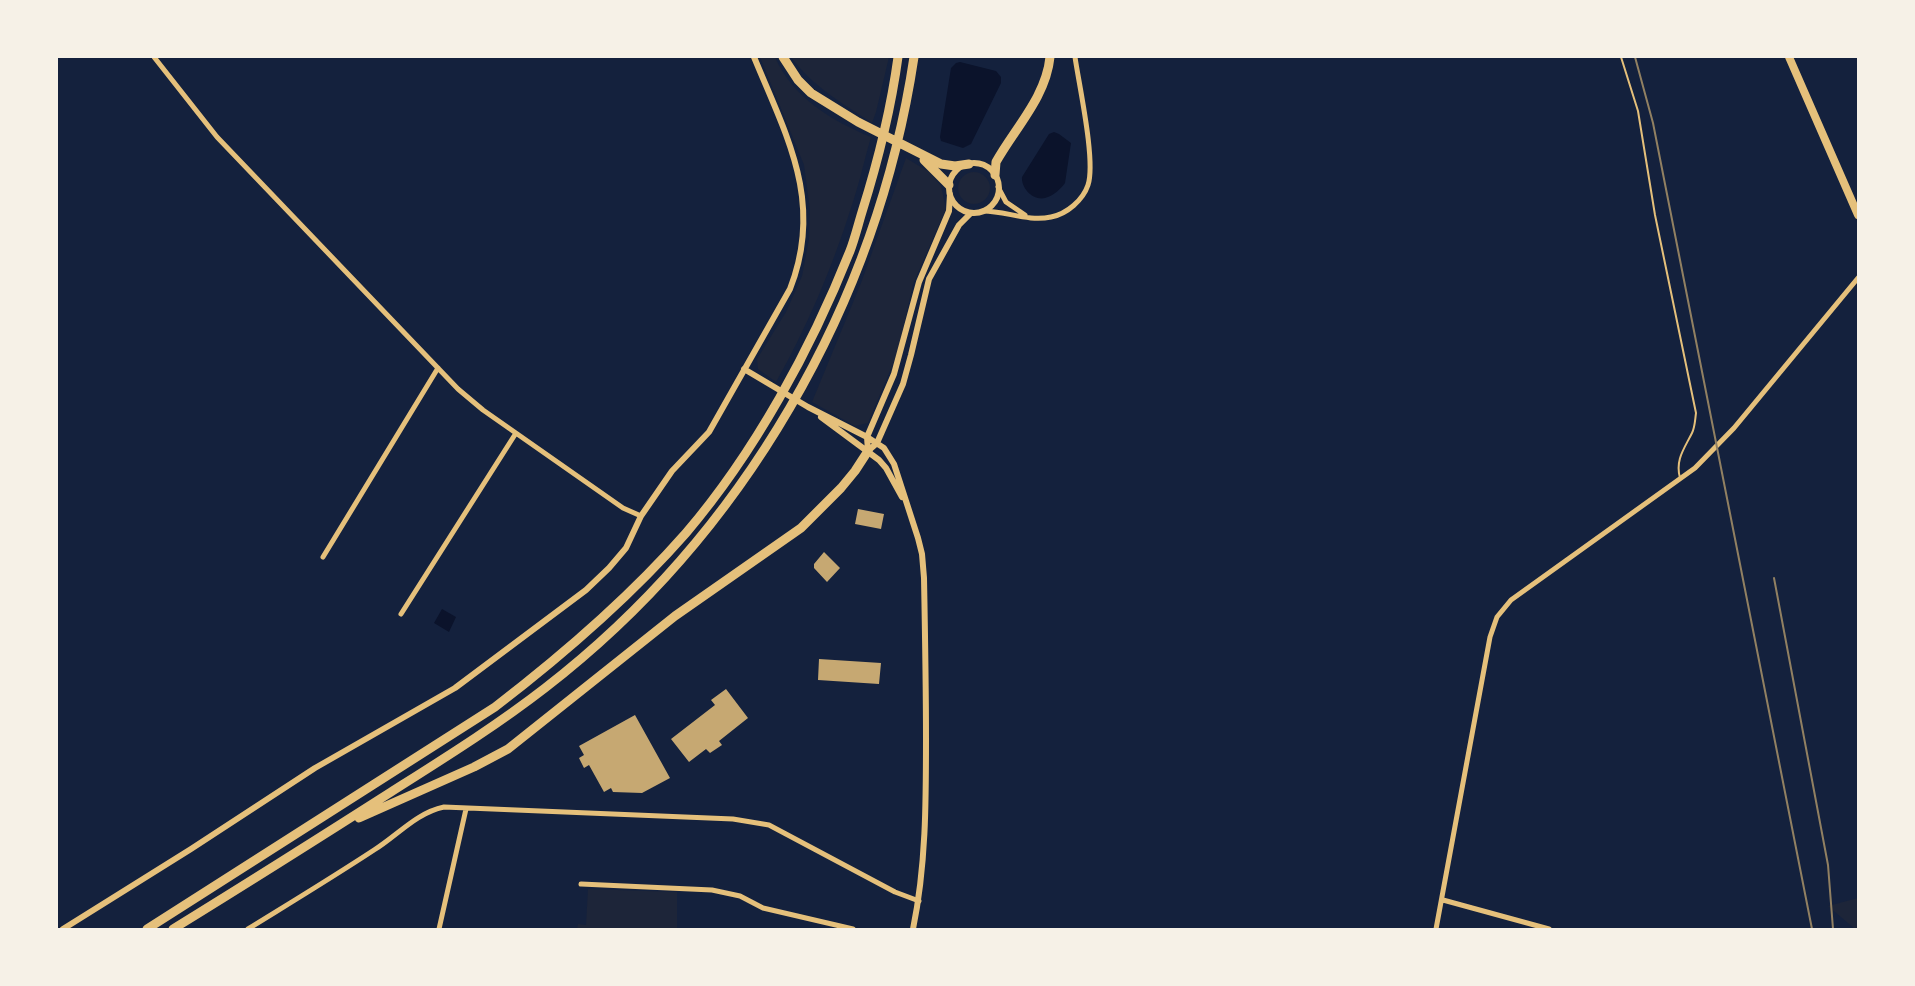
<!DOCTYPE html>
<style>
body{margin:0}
#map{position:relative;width:1915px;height:986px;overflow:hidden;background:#14213d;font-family:"Golos Text",sans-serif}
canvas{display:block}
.frame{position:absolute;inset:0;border:58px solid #f6f1e7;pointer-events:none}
</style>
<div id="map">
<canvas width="1915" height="986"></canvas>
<div class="frame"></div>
</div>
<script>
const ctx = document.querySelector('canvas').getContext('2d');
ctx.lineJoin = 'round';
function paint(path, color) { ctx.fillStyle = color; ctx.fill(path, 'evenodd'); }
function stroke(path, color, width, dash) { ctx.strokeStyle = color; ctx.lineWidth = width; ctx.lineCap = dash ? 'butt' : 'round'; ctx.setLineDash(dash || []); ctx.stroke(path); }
const green = new Path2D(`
 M760,57h15c17,40 57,64 96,80 -7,24 -12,48 -20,71 -19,60 -44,119 -75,174l-18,-13 -1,-10 29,-47 16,-36 7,-37 1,-29 -6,-45z
 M791,57h98l-13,55 -4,11c-30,-20 -60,-37 -81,-66z
 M906,158l23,14 12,14 5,23 -33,75 -15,68 -30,71 -13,3 -43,-24 49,-119z
 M958 188a16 16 0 1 1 32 0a16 16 0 1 1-32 0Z
 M588,889l89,3v37h-100l1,-5 8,1z
 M1858,898v31h-3l-27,-23z`);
const water = new Path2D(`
 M960,62l36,9 5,6v6l-30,61 -8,4 -22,-7 -1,-4 11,-69 5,-5z
 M1054,132l5,2 12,9 -6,40c-4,6 -12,13 -20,15 -12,3 -24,-10 -23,-21l27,-43z
 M442,609l14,8 -7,15 -15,-9z`);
const building = new Path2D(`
 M858,509l26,5 -3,15 -26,-5z
 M824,552l16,16 -13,14 -13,-14v-4z
 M819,659l62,4 -2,21 -61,-4z
 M726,689l22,29 -29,23 3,4 -12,8 -4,-4 -17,13 -18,-23 44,-34 -4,-5z
 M635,715l35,63 -28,15 -29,-1 -2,-4 -7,4 -15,-27 -5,3 -5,-10 5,-3 -5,-9z`);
const service = new Path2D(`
 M1621,57l17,54 17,104 41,198c-1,7 -1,14 -4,20 -8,16 -17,27 -12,45`);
const minor = new Path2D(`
 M154,57l63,80 241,252 25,21 140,98 18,8
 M998,187l8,15 19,13
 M983,211c23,0 45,11 68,6 16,-3 32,-17 37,-32 8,-24 -9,-100 -13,-128
 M323,557l115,-189
 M401,614l115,-181
 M581,884l131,6 28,6 23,12 90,21
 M1443,900l106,29
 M248,929c42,-26 85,-52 126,-79 24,-15 42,-37 70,-43l289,12 36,6 126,67 24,9
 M439,929l27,-120
 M1436,929l54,-292 7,-20 14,-17 184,-132 39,-40 124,-150`);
const tertiary = new Path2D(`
 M949 188a25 25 0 1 1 50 0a25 25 0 1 1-50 0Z
 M744,369l64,38 59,30 17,11 10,16 24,74 4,16 2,24c1,53 2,106 2,160 0,64 0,128 -13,191
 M821,417l58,43 7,8 16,29
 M868,451l-1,-14 27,-63 25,-92 30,-71 1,-17
 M868,451l9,-8 26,-59 8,-29 18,-76 30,-54 12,-12
 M63,929l128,-80 124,-81 140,-80 131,-98 23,-22 17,-20 15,-32 31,-45 37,-39 81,-143c34,-87 -3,-152 -36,-232`);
const primary = new Path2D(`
 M1789,57l69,158`);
const motorway = new Path2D(`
 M783,57l15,23 13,13 47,29 83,42 14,2 14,-2
 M924,160l25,25
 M995,175l1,-13c19,-34 50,-65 54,-105
 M359,818l115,-51 34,-18 167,-133 126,-88 40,-40 14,-17 13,-20
 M147,929l348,-222c69,-53 134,-109 191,-174 69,-81 125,-184 164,-282 5,-13 8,-26 12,-39 16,-51 29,-103 36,-155
 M173,929c73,-45 146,-91 218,-137 52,-33 105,-66 154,-104 198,-153 332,-384 369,-631`);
const rail = new Path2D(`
 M1635,57l18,66 12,61 147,745
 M1774,578l54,287 5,64`);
paint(green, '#1d2539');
paint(water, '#0b132b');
paint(building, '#c6a872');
stroke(service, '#e5c07b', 2);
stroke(minor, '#e5c07b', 5);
stroke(tertiary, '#e5c07b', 6);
stroke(primary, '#e5c07b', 8);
stroke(motorway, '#e5c07b', 9);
stroke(rail, '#918062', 2);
</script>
